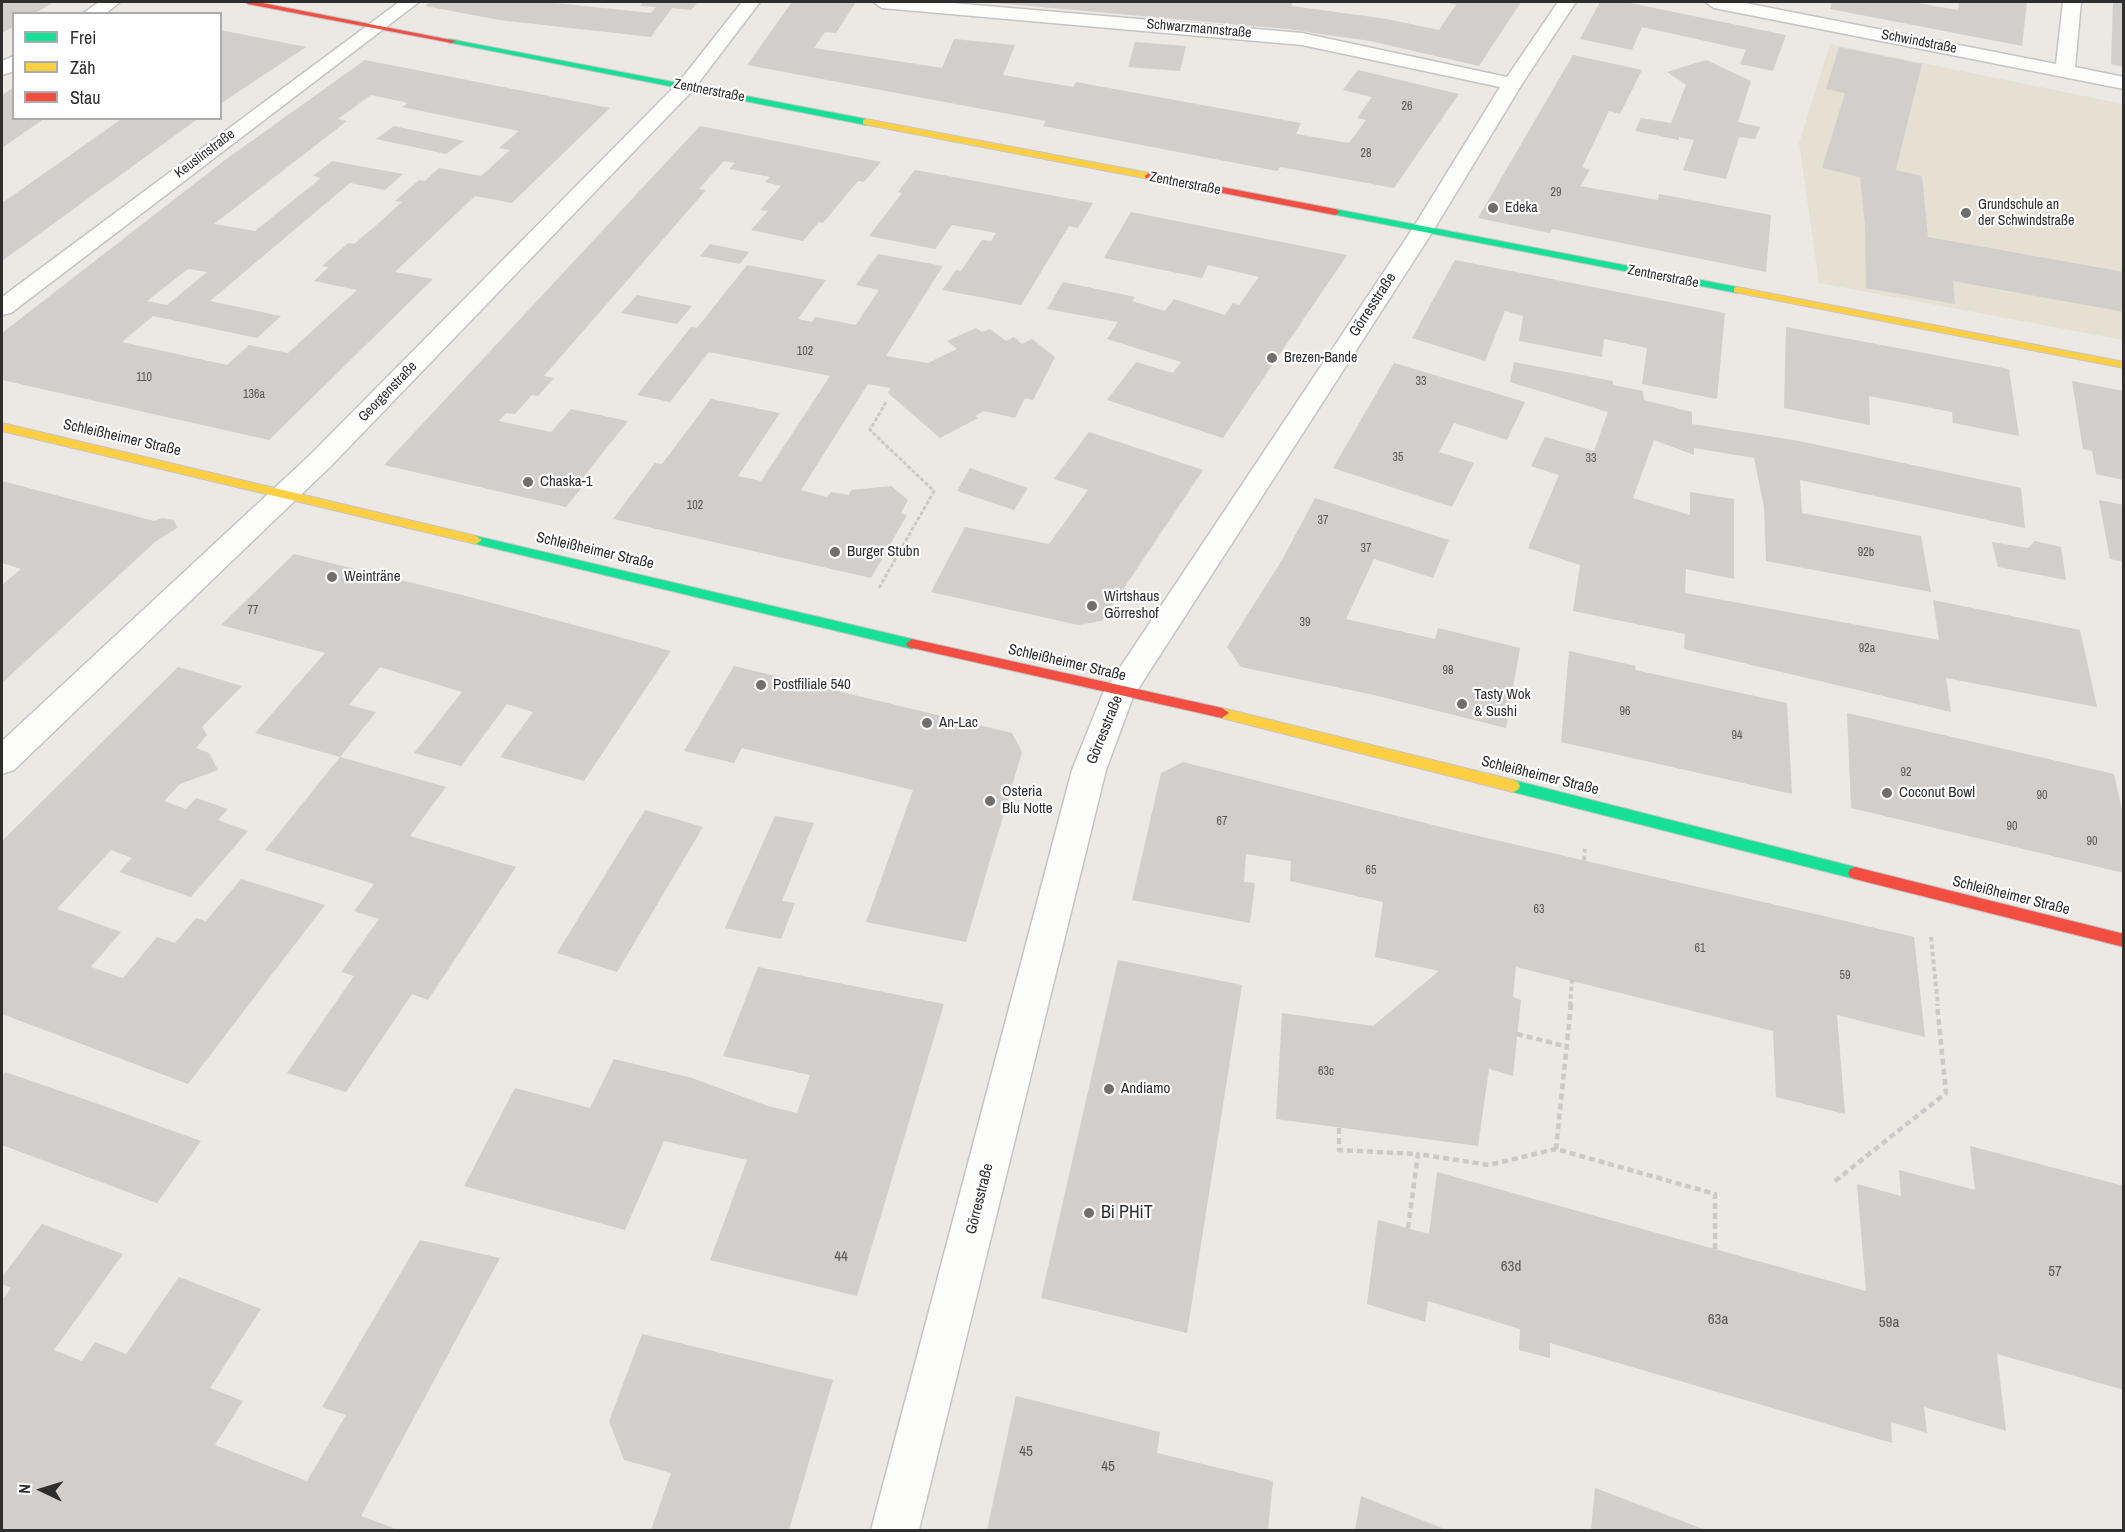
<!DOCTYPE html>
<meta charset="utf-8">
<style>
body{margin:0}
#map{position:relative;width:2125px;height:1532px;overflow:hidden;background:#ece8e4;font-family:"Archivo Narrow",sans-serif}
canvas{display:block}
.frame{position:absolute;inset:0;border:3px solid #2e2e2e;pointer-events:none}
.legend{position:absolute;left:12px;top:12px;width:210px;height:108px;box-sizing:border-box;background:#fff;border:2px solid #ababab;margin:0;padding:8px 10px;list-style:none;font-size:18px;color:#2e2e2e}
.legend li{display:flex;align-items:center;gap:12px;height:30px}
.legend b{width:30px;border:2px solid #ababab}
.north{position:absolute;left:12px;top:1460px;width:60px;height:60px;-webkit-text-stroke:4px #fff;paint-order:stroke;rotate:274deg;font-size:16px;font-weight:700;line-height:24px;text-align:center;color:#2e2e2e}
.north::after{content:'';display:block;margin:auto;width:21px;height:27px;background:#2e2e2e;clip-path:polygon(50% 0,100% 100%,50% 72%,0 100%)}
</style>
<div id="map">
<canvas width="2125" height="1532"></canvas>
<div class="frame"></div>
<ul class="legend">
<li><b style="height:8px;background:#16e098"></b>Frei</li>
<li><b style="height:8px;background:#ffcf43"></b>Zäh</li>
<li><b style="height:8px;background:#f24e42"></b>Stau</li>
</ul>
<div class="north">N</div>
</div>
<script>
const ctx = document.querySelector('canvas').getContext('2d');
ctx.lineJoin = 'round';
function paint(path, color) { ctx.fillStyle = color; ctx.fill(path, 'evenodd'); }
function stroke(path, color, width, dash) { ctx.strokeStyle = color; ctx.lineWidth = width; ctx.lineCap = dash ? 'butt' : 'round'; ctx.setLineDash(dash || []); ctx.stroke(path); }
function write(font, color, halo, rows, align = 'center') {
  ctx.font = font + ' "Archivo Narrow",sans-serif'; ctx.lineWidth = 4.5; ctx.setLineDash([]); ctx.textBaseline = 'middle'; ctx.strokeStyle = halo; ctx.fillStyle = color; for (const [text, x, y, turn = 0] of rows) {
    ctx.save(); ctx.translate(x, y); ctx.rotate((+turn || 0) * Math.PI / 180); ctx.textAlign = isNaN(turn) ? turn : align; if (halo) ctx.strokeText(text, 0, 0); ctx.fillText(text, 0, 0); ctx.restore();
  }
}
const education = new Path2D(`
 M1830,44l293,60v236l-304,-57 -20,-140z`);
const building = new Path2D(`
 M2,2h52l-20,12h-20v12l-12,7z
 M431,2h115l105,11 5,-6 -16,-1 3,-4h55l-7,8 -19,-2 -21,29 -152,-17 -74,-14z
 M792,2h64l-20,31 -11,-1 -11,16 128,20 12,-29 61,6 -12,30 70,12 3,-5 225,41 -5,11 53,9 17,-23 -9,-2 15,-21 -29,-7 15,-20 101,24 -65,94 -114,-21 -3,4 -234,-45 3,-5 -299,-56z
 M985,2h307v4l95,13 52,11 17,-25 -11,-3h76l-42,64 -109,-25 -83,-12z
 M1600,2h25l161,33 -13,36 -33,-7 6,-14 -104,-23 -10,23 -52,-11z
 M1832,2h80l46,8 1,-8h68l-5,44 -192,-37z
 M2113,2h11v65l-13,-3z
 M220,30l86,17 -86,57z
 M1135,42l51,4 -6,25 -52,-4z
 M1839,47l83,17 -26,106 26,6 6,61 196,35v40l-171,-31 2,23 -89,-16 -1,-63 -5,-48 -38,-9 23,-75 -19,-4z
 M1573,55l69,15 -22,44 -11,-3 -27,56 8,3 -10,16 78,14 1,-6 112,21 -5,57 -214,-43 -2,4 -72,-15z
 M365,60l245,48 -98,95 -37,-7 -80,76 38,7 -164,161 -267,-60v-47l223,-173zM371,95l37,8 -6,4 117,24 -20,17 11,2 -29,26 -42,-8 -14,13 -6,-1 -24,21 7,1 -21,19 -27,23 -6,-1 -26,23 7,1 -15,14 43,9 -69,63 -39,-8 -22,20 -105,-23 31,-26 104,22 24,-22 -71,-15 140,-118 35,7 18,-16 -71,-13 -19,15 8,2 -66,53 -41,-7 133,-103 -9,-2zM188,269l19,3 -40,33 -20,-4z
 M1706,60l45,21 -13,41 22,5 -5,12 -16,-2 -13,42 -43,-9 11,-30 -15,-3v3l-44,-9 6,-13 30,5 15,-38 -19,-13z
 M14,87v31h31l-43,30v-53z
 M123,118h76l-197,143v-58z
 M394,126l70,15 -18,13 -70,-15z
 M700,126l181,36 -17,20 -6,-1 -35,42 -4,-1 -16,19 -52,-11 17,-19 -8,-1 21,-24 -16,-4 5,-5 -41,-8 6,-6 -11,-2 -25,28 7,1 -162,186 10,2 -16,18 -6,-1 -17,19 -9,-1 -7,8 52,11 20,-23 57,12 -50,63 5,2 -17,21 -182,-42z
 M915,170l44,8 134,25 -15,25 -9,-2 -48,79 -79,-15 14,-20 5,1 21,-31 9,1 5,-8 -44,-8 -17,24 -66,-13 33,-43 -4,-1z
 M1131,212l216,43 -124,183 -116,-38 29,-38 37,11 8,-11 -74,-23 11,-17 -71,-13 16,-27 72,15 -3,4 33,10 9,-12 51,16 8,-12 6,2 20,-28 -51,-12 -6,13 -98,-20z
 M710,244l39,8 -9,12 -40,-8z
 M878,254l65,12 -57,90 42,7 29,-14 -10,-8 29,-13 6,4 8,-3 16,12 8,-4 8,7 10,-5 23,18 -22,43 -8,-2 -10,20 -31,-7 -9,5 3,2 -38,20 -52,-45 3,-5 -23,-4 -67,106 26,7 4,-5 18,3 2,-5 40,-4 17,14 -7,13 6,2 -36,63 -258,-59 42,-56 7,1 49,-65 69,14 -42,63 23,5 69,-105 -121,-24 -39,50 -33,-7 54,-68 6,1 50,-63 79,15 -28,39 14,3 3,-5 41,8 23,-35 -23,-5z
 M1455,260l270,53 -8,86 -75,-15 5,-36 -43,-9 -2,18 -83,-16 4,-25 -18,-5 -20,50 -73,-23z
 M637,295l55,11 -15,18 -56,-11z
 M1786,327l223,42 10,67 -66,-13 -1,-11 -83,-16 1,29 -86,-17z
 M1514,362l99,19v4l30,6 1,9 48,12v12l107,17 222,47 4,40 -225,-48 2,33 119,23 10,56 -165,-31 -2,-54 -10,-49 -60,-10v7l-40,-15 -21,58 57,17v-23l44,7v80l-48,-10 -1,24 254,47 -6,-40 147,30 17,77 -151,-29 5,34 -267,-63 1,-15 -112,-23 7,-46 -52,-17 31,-73 -28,-9 14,-29 49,14 14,-39 -98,-30z
 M1394,363l131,39 -18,38 -53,-17 -15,29 35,11 -22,44 -119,-39z
 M2072,381l52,10v89l-28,-6 -4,-23 -9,-2z
 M1089,432l114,38 -101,151 -24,4 -147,-33 34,-65 84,17 39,-54 -34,-11z
 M970,468l40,14 18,6 -14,22 -57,-19z
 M2,481l152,40 8,-3 12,2 3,8 -22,14 -153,141v-98l19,-16 -19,-6z
 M1315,498l134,42 -16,38 -59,-19 -28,60 89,20 3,-11 82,20 -14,80 -132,-33 -133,-28 -14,-20 55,-87z
 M2099,500l25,5v57l-14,-3z
 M2035,541l26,6 5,33 -68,-13 -6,-25 36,6z
 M294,554l176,43 201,54 -87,130 -84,-24 33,-45 -26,-8 -46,62 -47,-13 48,-61 -82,-25 -31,38 27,7 -36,45 -85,-24 70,-80 -104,-28z
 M1569,651l67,15 -1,4 152,33 5,91 -231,-52z
 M734,666l278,67 10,19 -56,190 -100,-20 47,-132 -171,-42 -8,15 -50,-12z
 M178,667l64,19 -40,41 5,8 -11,13 13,5 9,17 -38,14 -16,17 22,8 10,-11 32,11 -10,11 30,11 -57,66 -72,-25 13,-14 -21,-8 -54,59 64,23 -30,35 32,11 34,-41 18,6 21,-25 10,3 35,-42 84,26 -137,179 -186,-70v-173z
 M1847,713l267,61 10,45v54l-273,-65z
 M340,757l106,30 -36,49 106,31 -88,133 -16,-6 -66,98 -59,-19 67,-97 -13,-4 38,-53 -25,-8 20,-27 -109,-34z
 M1183,762l274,69 457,106 11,100 -88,-22 8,99 -69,-17 -3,-66 -257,-64 -3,30 8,3 -8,76 -24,-7 -11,77 -202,-27 6,-106 91,13 66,-55 -64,-14 8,-55 -93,-21 1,-20 -45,-7 -2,28 11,1 -5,40 -118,-23 29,-127z
 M645,810l58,17 -86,145 -60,-19z
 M775,816l39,7 -32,78 13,2 -14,36 -56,-11z
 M1118,960l124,25 -55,348 -146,-35z
 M758,967l186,37 -87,292 -147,-36 37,-100 -83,-19 -39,89 -161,-44 51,-98 75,20 24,-49 78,19 76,28 29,7 13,-38 -87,-19z
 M5,1072l96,33 100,36 -44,62 -155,-58v-68z
 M1970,1146l154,40v204l-127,-36 9,77 -82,-24 3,26 -36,-11 1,21 -342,-100v15l-31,-8 1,-21 -92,-28 -3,21 -58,-18 11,-84 51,14 8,-62 429,119 -9,-107 44,12 -2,-26 76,20z
 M42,1224l81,30 -69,96 28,11 13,-19 31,12 53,-77 82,32 -51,79 33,13 -28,44 92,36 39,-66 -24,-8 98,-167 80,18 -139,258 38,14h-397v-230l9,-12 -9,-4v-7z
 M642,1334l191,46 -44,150h-138l20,-57 -47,-13 -15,-39z
 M1016,1396l144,36 -3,21 116,28 -5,49h-281z
 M1595,1488l111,42h-115z
 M1361,1496l86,34h-92z`);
const pathFar2 = new Path2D(`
 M879,588l55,-97 -64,-61 16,-28`);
const pathFar1 = new Path2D(`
 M1584,860l1,-11
 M1931,937l7,69
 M1570,1006l2,-26`);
const path = new Path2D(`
 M1571,1004l-15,145 159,45v55
 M1517,1034l51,13
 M1339,1128v22l79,4
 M1835,1181l111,-88 -9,-89
 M1408,1228l10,-74 71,11 67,-16`);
const street = new Path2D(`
 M99,2h21l-15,12h-23z
 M399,2h20l-408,311 -9,2v-18z
 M742,2h18l-67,88 -362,376 -317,304 -12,4v-33l309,-287 368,-372z
 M873,2h67l362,31 205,44 51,-75h18l-54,82 -89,147 -300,466 -27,73 -187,760h-48l201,-760 31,-77 308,-462 89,-144 -198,-42 -420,-37z
 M1705,2h35l316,62 7,-62h18l-6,65 49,10v12l-410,-81z
 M14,56v15l-12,4v-14z`);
const fast = new Path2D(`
 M449,39l417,80 4,3 -4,3 -414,-82h-3z
 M1335,209l402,78 5,3 -5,3 -405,-79 -2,-2z
 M476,536l436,103 6,5 -6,5 -440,-106 -2,-3 2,-3z
 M1513,780l342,87 5,2 2,4 -2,4 -5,2 -342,-87 -5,-2 -2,-4 2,-4z`);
const slow = new Path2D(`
 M866,119l283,54 4,3 -4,3 -286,-55v-4z
 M1737,287l387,75v6l-390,-76v-4z
 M2,423l474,113 6,4 -6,4 -474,-113z
 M1222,708l291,72 5,2 2,4 -2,4 -5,2 -291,-74 -7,-5z`);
const jam = new Path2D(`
 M245,2h12l199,39 -4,2 -204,-39z
 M1149,173l186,36 5,3 -5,3 -189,-37 -1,-2z
 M912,639l310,69 7,5 -7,5 -314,-71 -2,-3z
 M1855,867l269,67v13l-269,-68 -5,-2 -2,-4 2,-4z`);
const markers = [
 [1493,208,6,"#706f6e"],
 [1966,213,6,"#706f6e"],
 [1272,358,6,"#706f6e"],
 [528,482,6,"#706f6e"],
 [835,552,6,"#706f6e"],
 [332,577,6,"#706f6e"],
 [1092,606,6,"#706f6e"],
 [761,685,6,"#706f6e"],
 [1462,704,6,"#706f6e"],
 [927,723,6,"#706f6e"],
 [1887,793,6,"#706f6e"],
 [990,801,6,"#706f6e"],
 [1109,1089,6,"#706f6e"],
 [1089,1213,6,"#706f6e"]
];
const numberNames = [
 ["26",1407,107],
 ["28",1366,154],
 ["29",1556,193],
 ["102",805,352],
 ["110",144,378],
 ["33",1421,382],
 ["136a",254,395],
 ["35",1398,458],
 ["33",1591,459],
 ["102",695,506],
 ["37",1323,521],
 ["37",1366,549],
 ["92b",1866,553],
 ["77",253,611],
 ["39",1305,623],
 ["92a",1867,649],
 ["98",1448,671],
 ["96",1625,712],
 ["94",1737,736],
 ["92",1906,773],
 ["90",2042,796],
 ["67",1222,822],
 ["90",2012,827],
 ["90",2092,842],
 ["65",1371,871],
 ["63",1539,910],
 ["61",1700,949],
 ["59",1845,976],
 ["63c",1326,1072]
];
const farStreetnames = [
 ["Schwarzmannstraße",1199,29,5],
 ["Schwindstraße",1919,42,11],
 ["Zentnerstraße",709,91,11],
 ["Keuslinstraße",205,154,-37],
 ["Zentnerstraße",1185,184,11],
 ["Zentnerstraße",1663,277,11],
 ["Georgenstraße",388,392,-46]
];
const farPoinames = [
 ["Grundschule an",1978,205],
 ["der Schwindstraße",1978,221],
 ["Edeka",1505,208],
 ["Brezen-Bande",1284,358]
];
const streetNames = [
 ["Görresstraße",1373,305,-57],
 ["Schleißheimer Straße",122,438,13],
 ["Schleißheimer Straße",595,551,13],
 ["Schleißheimer Straße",1067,663,13],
 ["Görresstraße",1105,730,-68],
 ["Schleißheimer Straße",1540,776,14],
 ["Schleißheimer Straße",2011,896,14],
 ["Görresstraße",980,1199,-76]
];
const poiNames = [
 ["Chaska-1",540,482],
 ["Burger Stubn",847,552],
 ["Weinträne",344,577],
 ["Wirtshaus",1104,597],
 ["Görreshof",1104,614],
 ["Postfiliale 540",773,685],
 ["Tasty Wok",1474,695],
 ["& Sushi",1474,712],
 ["An-Lac",939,723],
 ["Osteria",1002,792],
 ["Blu Notte",1002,809],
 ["Coconut Bowl",1899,793],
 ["Andiamo",1121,1089]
];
const nearNumbernames = [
 ["44",841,1257],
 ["63d",1511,1267],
 ["57",2055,1272],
 ["63a",1718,1320],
 ["59a",1889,1323],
 ["45",1026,1452],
 ["45",1108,1467]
];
const nearPoinames = [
 ["Bi PHiT",1101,1213]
];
paint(education, '#e6e0d3');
paint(building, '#d1cecb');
stroke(street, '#c5c4c5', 3);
stroke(fast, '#c5c4c5', 2);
stroke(slow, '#c5c4c5', 2);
stroke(jam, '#c5c4c5', 2);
stroke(pathFar2, '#c9c9c8', 3, [4, 2]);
stroke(pathFar1, '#c9c9c8', 4, [4.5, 3]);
stroke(path, '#c9c9c8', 4.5, [6, 4]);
paint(street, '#fcfcfb');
paint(fast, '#16e098');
paint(slow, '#ffcf43');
paint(jam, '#f24e42');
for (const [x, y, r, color] of markers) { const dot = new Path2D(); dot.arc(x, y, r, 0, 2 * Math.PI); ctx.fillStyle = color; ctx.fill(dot); stroke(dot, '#fff', 2); }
write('12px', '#585857', null, numberNames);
write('14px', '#2e2e2e', '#fff', farStreetnames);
write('14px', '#2e2e2e', '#fff', farPoinames, 'left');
write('15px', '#2e2e2e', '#fff', streetNames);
write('15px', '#2e2e2e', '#fff', poiNames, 'left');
write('15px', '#585857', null, nearNumbernames);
write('18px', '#2e2e2e', '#fff', nearPoinames, 'left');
</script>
